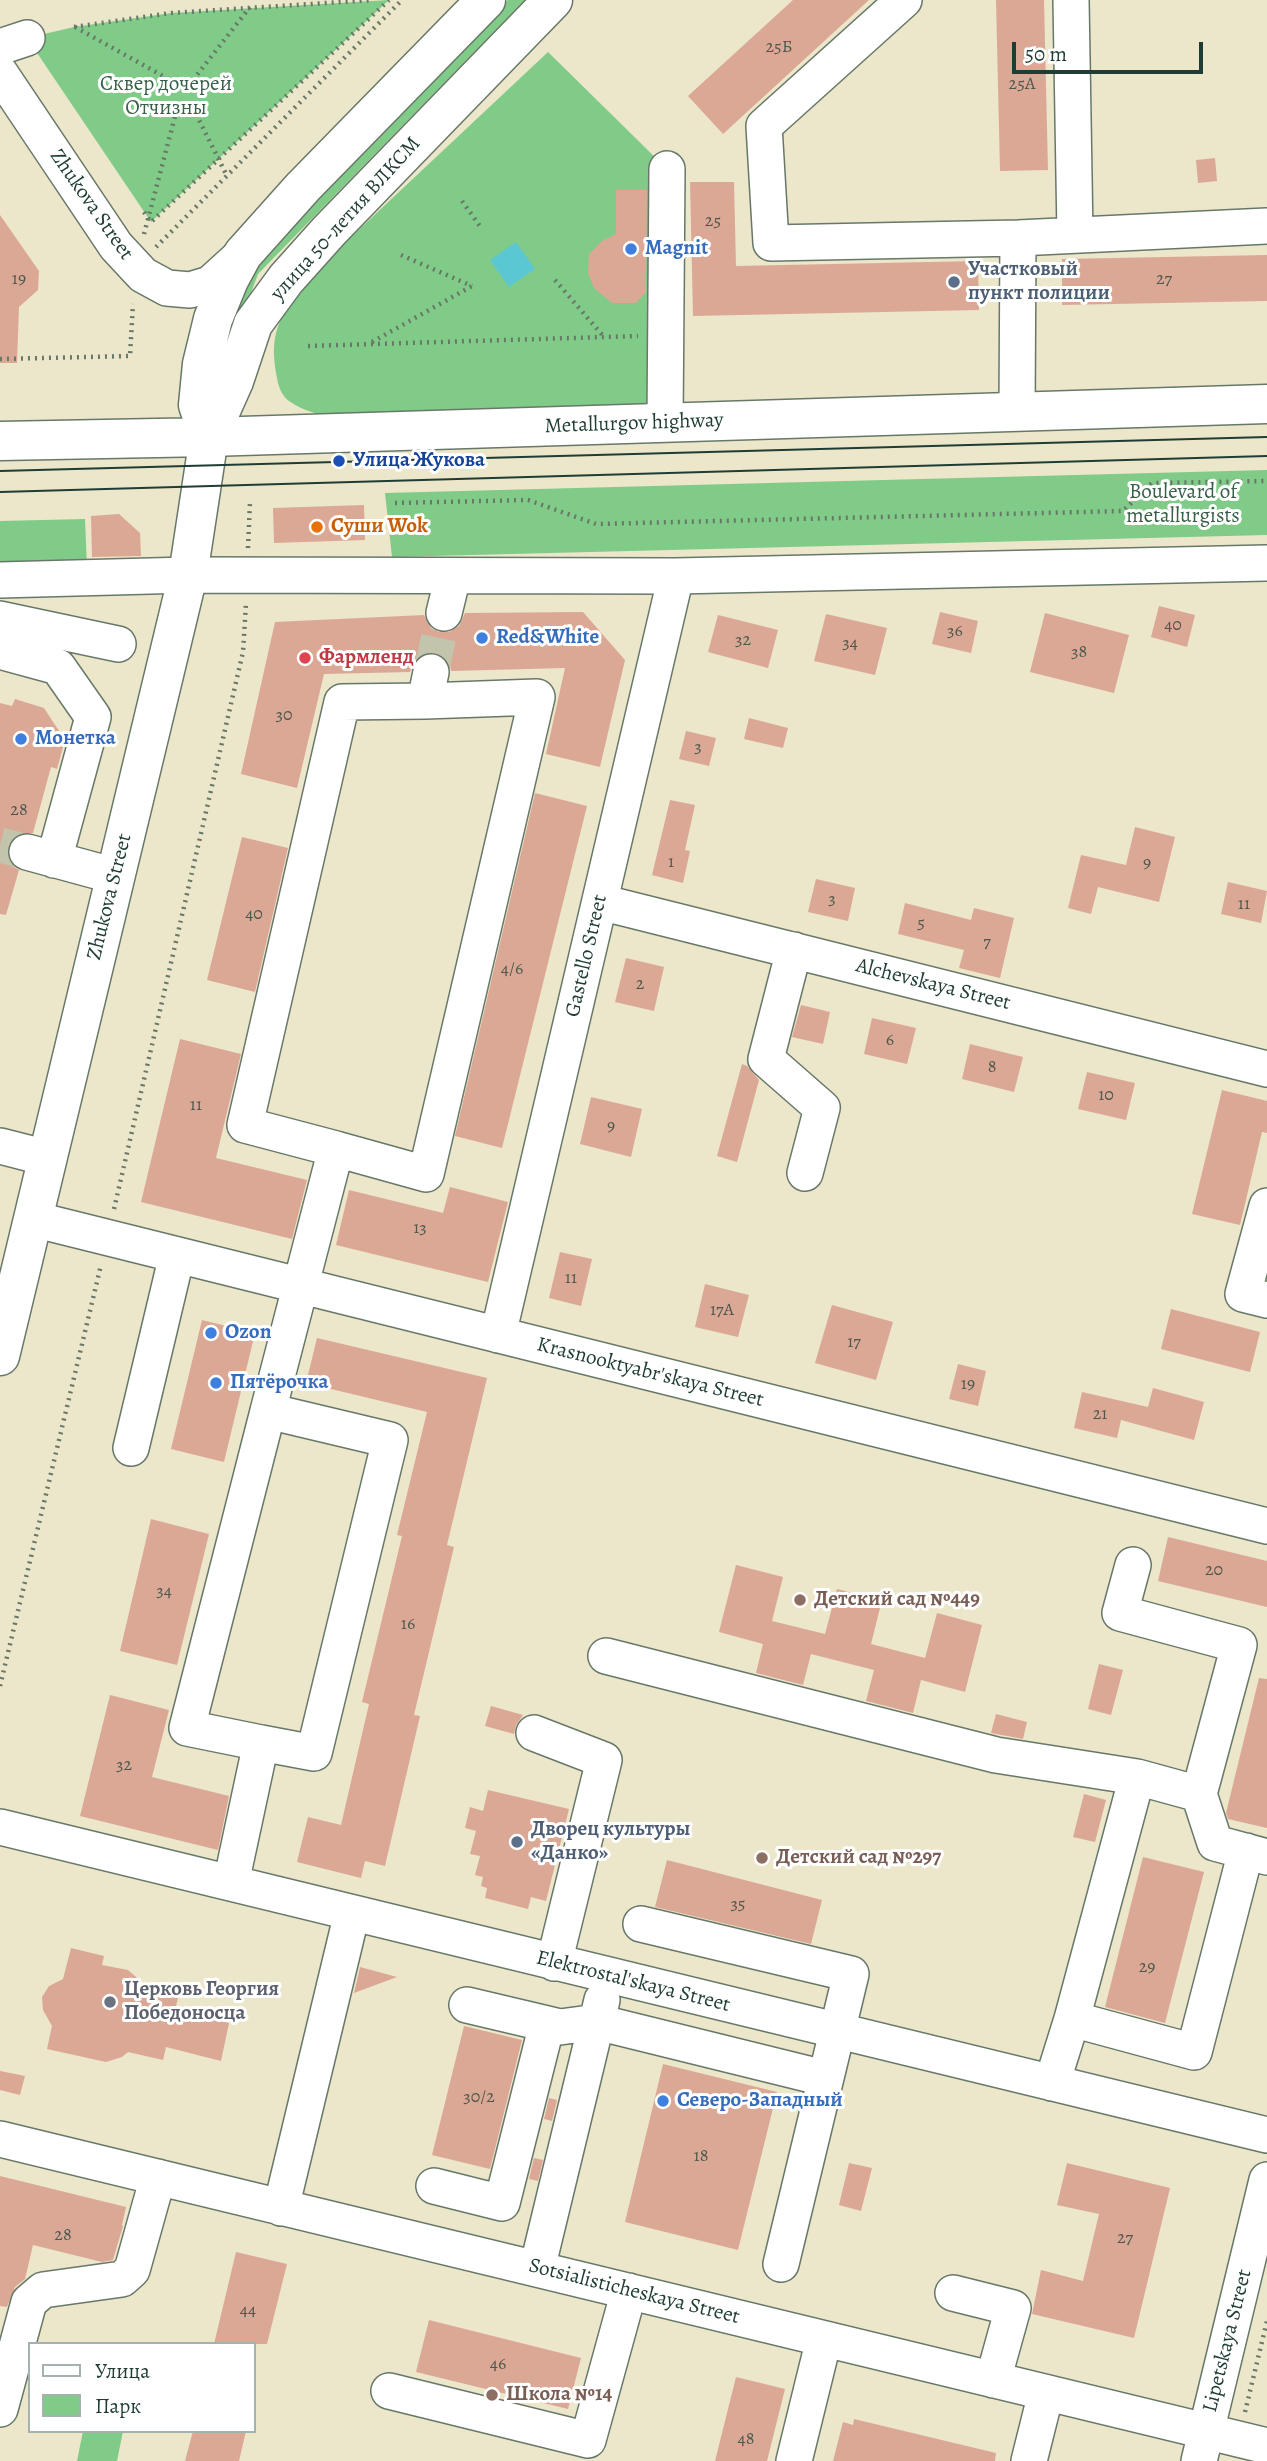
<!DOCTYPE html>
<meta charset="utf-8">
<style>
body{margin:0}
#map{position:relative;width:1267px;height:2461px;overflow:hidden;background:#ece6ca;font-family:Alegreya,serif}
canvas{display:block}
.legend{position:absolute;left:28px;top:2342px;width:228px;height:91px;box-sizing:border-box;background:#fff;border:2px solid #a5b1ae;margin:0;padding:9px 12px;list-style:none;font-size:21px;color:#1f3d34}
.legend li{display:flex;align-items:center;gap:14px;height:35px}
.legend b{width:35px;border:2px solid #a5b1ae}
.scale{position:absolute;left:1012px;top:42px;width:191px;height:32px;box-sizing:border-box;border:4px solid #1f3d34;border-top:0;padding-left:9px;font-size:21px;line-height:24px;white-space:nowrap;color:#1f3d34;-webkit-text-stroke:5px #fff;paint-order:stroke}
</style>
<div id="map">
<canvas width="1267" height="2461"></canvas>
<ul class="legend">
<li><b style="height:9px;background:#fff"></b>Улица</li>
<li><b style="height:19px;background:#81cb89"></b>Парк</li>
</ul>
<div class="scale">50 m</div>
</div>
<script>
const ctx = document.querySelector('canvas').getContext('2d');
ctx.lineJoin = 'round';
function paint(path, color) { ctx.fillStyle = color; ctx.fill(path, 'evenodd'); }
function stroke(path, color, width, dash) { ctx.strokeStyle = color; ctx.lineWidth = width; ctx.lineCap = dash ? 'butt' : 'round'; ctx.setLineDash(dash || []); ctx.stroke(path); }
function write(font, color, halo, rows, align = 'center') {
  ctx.font = font + ' Alegreya,serif'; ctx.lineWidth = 6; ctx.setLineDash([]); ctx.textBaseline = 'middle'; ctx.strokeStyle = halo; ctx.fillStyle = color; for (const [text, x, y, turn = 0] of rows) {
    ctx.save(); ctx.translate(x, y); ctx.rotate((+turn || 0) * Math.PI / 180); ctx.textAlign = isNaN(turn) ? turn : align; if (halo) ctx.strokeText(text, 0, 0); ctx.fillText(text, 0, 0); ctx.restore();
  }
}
const green = new Path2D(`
 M389,0l-238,222 -124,-184 47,-11 97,-14z
 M508,0h17l-267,274 -26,70 -5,1 24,-81z
 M548,52l119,117 -2,241 -325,10c-17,-5 -36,-8 -51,-19 -7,-5 -11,-15 -12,-23 -9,-46 3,-59 26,-96z
 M1267,470v65l-875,22 -7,-64z
 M85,519l2,49 -87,3v-50z
 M83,2431h40l-6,30h-40z`);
const water = new Path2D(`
 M516,242l19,27 -26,18 -19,-27z`);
const building = new Path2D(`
 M793,0h76l-146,134 -35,-38z
 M996,0h48l4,170 -48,1z
 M1215,158l2,23 -19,2 -2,-23z
 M690,182h44l2,84 242,-5 1,49 -286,6z
 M616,190h31l-1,102 -10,11h-24l-18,-15 -6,-15 1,-19 13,-13 14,-7z
 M0,215l39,56 -1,19 -19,17 -2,56h-17z
 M1267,255v46l-205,4v-46z
 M364,505l1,35 -91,3 -1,-35z
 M119,514l21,19 1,23 -49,1 -1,-41z
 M1159,606l36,9 -8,32 -36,-10z
 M583,612l42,48 -25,107 -54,-13 19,-86 -114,3 -1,-6 -5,-8 -11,-5 -10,1 -8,5 -6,14 -86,2 -27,114 -56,-14 34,-152 149,-7 7,13 8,4h10l10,-6 6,-13z
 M940,612l38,9 -7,32 -39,-9z
 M1045,613l84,22 -15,58 -84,-21z
 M826,614l61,14 -12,47 -61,-14z
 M718,615l60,15 -10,38 -60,-16z
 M15,699l29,9 21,32 -8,29 -6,-2 -18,66h-12l-8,4 -5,9v12l4,8 7,4 -13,45 -6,-1v-211l12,3z
 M749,718l39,10 -5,20 -39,-9z
 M686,731l30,7 -7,28 -30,-7z
 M535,793l52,13 -85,342 -47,-12z
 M670,800l25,5 -10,45 5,1 -7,32 -31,-8z
 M1135,827l40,10 -16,65 -61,-15 -7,27 -23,-6 13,-53 45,10z
 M242,837l46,11 -33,144 -48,-12z
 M816,879l39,9 -7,33 -40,-9z
 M1228,882l39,9 -6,32 -40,-9z
 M905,903l66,17 3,-12 40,10 -14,60 -41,-10 5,-18 -66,-16z
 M626,958l38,9 -10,44 -39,-9z
 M801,1005l29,7 -7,32 -31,-7z
 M872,1018l44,10 -9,36 -43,-10z
 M180,1039l61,15 -25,104 91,22 -15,59 -151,-37z
 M970,1044l53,13 -9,35 -52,-13z
 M742,1064l5,2 12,14 -22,82 -20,-6z
 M1087,1072l48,11 -9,37 -48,-11z
 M1222,1090l45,11v32l-5,-1 -22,93 -48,-11z
 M591,1097l51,12 -11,48 -51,-13z
 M450,1187l58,15 -20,80 -152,-37 13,-55 94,23z
 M560,1252l32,7 -11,47 -32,-8z
 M705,1284l44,11 -11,42 -43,-10z
 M832,1305l61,17 -17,58 -61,-17z
 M1171,1309l89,23 -10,40 -89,-23z
 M202,1320l53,13 -31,129 -53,-13z
 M317,1338l170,40 -40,167 7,2 -40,168 6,1 -35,150 -20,-5 -4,17 -64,-16 11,-45 33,8 28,-121 -7,-2 40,-166 -5,-1 30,-123 -121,-29z
 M958,1364l28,7 -8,35 -29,-7z
 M1153,1388l51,14 -10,38 -73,-20 -4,18 -43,-10 8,-36 66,15z
 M151,1519l58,15 -32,131 -57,-14z
 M1168,1537l99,24v46l-109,-26z
 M736,1565l47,12 -11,44 53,13 12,-45 45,11 -11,44 54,14 12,-45 45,12 -17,67 -44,-12 -8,33 -47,-12 8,-31 -63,-16 -8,31 -47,-12 7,-29 -44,-12z
 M1099,1664l24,6 -12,45 -23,-6z
 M1259,1678l8,1v149l-39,-9 -2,-6z
 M110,1695l59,15 -17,67 77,19 -11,54 -138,-34z
 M491,1706l32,9 -7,10 -2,9 -29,-8z
 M996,1714l31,8 -4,17 -32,-6z
 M488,1790l81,19 -23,92 -15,-4 -3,12 -43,-11 2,-10 -6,-2 2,-9 -8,-2 5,-19 -10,-2 6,-23 -11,-3 5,-21 13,4z
 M1084,1794l22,6 -11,42 -22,-5z
 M1143,1857l61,15 -39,151 -60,-16z
 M667,1860l155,40 -11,44 -156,-37z
 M71,1948l33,8 -2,9 26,5 8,7 8,13 34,8 -3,12 54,13 -8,38 -55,-14 -3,13 -35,-8 -6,5 -16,5 -59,-13 5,-23 -9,-16 -1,-13 7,-11 14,-7z
 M360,1967l37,10 -43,16z
 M464,2026l58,14 -32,129 -58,-14z
 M663,2064l114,28 -39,158 -113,-28z
 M0,2071l25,5 -5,19 -20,-5z
 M549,2098l8,2 -5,21 -8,-2z
 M534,2158l9,2 -5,21 -9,-2z
 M849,2163l23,5 -11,43 -22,-6z
 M1067,2163l103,25 -36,150 -102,-24 9,-44 42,11 16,-67 -42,-9z
 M0,2176l126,31 -4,18 1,1 -10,34 -11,2 -69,-17 -8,34 -10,8 -8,20 -7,-1z
 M236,2252l51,12 -20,80h-53z
 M429,2320l152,38 -13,51 -152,-37z
 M736,2377l49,12 -18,72h-52z
 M854,2419l142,34 -1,8h-162l10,-39 10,3z
 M193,2431h53l-7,30h-54z`);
const minorTunnel = new Path2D(`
 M431,672l13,-59
 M0,845l27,7`);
const path = new Path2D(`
 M74,27l97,-14 202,-13
 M75,27l97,54
 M193,80l57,-73
 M193,108l34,68
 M462,201l20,28
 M144,212l7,10 238,-222
 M144,234l33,-125
 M156,247l246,-247
 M401,255l71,31
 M555,280l49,57
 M372,342l100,-56
 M308,346l330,-10
 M0,359l130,-3 3,-52
 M395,503l133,-3 68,24 527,-13 29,-28 115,-2
 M248,548l2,-46
 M114,1209l129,-557 3,-49
 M0,1686l101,-421
 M1245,2412l22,-91`);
const minor = new Path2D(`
 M904,0l-140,126 7,117 247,-5 249,-12
 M1071,0l4,235
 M0,47l27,-9
 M0,73l116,173 27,29 24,13 23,2 20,-6 33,-30
 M1017,412l1,-174
 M665,423l2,-254
 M0,580l188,-5 488,1 591,-13
 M444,613l9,-37
 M0,619l118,25
 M0,651l58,16 35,50 -39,143
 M27,852l88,24
 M600,902l667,167
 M794,950l-28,109 56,49 -17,65
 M0,1146l47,12
 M336,1149l-91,-24 97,-423 83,-1 6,-29
 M1267,1206l-24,88 24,6
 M33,1219l1234,307
 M498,1335l178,-759
 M131,1448l46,-193
 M606,1656l390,99 141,22
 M534,1733l70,27 -50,203
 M261,1743l-74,-15 81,-317
 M1199,1794l16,49 52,14
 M0,1827l1267,308
 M231,1883l30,-140 53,10 76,-313 -122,-29 68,-262 90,25 111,-477 -112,4
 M641,1924l210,50 -70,290
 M467,2005l93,22 37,-5 227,56
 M1072,2019l122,33 52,-201
 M1052,2083l20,-64 65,-242 62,17 40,-149 -119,-32 13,-48
 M0,2139l1267,307
 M434,2186l68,17 45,-179
 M281,2208l71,-295
 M537,2269l65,-269
 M953,2293l60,15 -20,72
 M389,2391l199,49 41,-149
 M0,2409l29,-107 14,-12 79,-11 10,-9 26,-93
 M794,2461l30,-122
 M1029,2461l17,-68
 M1199,2461l68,-281`);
const major = new Path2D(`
 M209,437l-11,-32 4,-41 11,-45 16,-39 14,-26 60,-67 183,-187
 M0,441l209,-4 1058,-33
 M0,1356l188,-781 21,-138 25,-56 19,-57 33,-45 43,-48 224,-231`);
const tram = new Path2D(`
 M0,471l1267,-34
 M0,492l1267,-36`);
const markers = [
 [631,249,7,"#3f7fe0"],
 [954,282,7,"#5c6f8a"],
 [339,461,7,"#1a4fb4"],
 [317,527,7,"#e8710a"],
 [482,638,7,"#3f7fe0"],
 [305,658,7,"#e0444e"],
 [21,739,7,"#3f7fe0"],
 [211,1333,7,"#3f7fe0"],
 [216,1383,7,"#3f7fe0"],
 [800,1600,7,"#8d6e63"],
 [517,1842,7,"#5c6f8a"],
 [762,1858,7,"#8d6e63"],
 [110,2002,7,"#6b7280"],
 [663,2101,7,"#3f7fe0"],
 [492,2395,7,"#8d6e63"]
];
const numberNames = [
 ["25Б",779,48],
 ["25А",1022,85],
 ["25",713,222],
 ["19",19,280],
 ["27",1164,280],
 ["40",1173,626],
 ["36",955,632],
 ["32",743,641],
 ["34",850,644],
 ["38",1079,653],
 ["30",284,716],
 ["3",698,748],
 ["28",19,811],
 ["1",671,863],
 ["9",1147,864],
 ["3",832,900],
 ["11",1244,905],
 ["40",254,915],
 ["5",921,924],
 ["7",987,943],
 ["4/6",512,970],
 ["2",640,985],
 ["6",890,1041],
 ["8",992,1068],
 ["10",1106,1096],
 ["11",196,1106],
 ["9",611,1127],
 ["13",420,1229],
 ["11",571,1279],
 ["17А",722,1311],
 ["17",854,1343],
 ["19",968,1385],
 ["21",1100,1415],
 ["20",1214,1571],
 ["34",164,1592],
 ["16",408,1625],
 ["32",124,1766],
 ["35",738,1905],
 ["29",1147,1968],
 ["30/2",479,2098],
 ["18",701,2157],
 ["28",63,2236],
 ["27",1125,2239],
 ["44",248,2311],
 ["46",498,2365],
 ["48",746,2440]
];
const parkNames = [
 ["Сквер дочерей",166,85],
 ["Отчизны",166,109],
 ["Boulevard of",1183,493],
 ["metallurgists",1183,517]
];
const streetNames = [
 ["Zhukova Street",91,205,55],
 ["улица 50-летия ВЛКСМ",346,219,-48],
 ["Metallurgov highway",634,424,-2],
 ["Zhukova Street",110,897,-76],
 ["Gastello Street",587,956,-77],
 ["Alchevskaya Street",933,985,14],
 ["Krasnooktyabr'skaya Street",650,1373,14],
 ["Elektrostal'skaya Street",633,1982,14],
 ["Sotsialisticheskaya Street",634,2292,14],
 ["Lipetskaya Street",1228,2341,-76]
];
const shopNames = [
 ["Magnit",645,249],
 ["Red&White",496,638],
 ["Монетка",35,739],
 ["Ozon",225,1333],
 ["Пятёрочка",230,1383],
 ["Северо-Западный",677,2101]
];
const serviceNames = [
 ["Участковый",968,270],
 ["пункт полиции",968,294],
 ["Дворец культуры",531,1830],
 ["«Данко»",531,1854]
];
const transitNames = [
 ["Улица Жукова",353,461]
];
const foodNames = [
 ["Суши Wok",331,527]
];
const healthNames = [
 ["Фармленд",319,658]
];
const educationNames = [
 ["Детский сад №449",814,1600],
 ["Детский сад №297",776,1858],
 ["Школа №14",506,2395]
];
const worshipNames = [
 ["Церковь Георгия",124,1990],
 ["Победоносца",124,2014]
];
paint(green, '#81cb89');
paint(water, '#5bc7d3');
paint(building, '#dba896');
stroke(minorTunnel, '#c3c4ac', 35, [35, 18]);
stroke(minor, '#677868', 38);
stroke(major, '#677868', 41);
stroke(path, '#677868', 4.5, [2, 5]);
stroke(minor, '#fff', 35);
stroke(major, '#fff', 38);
stroke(tram, '#1f3d34', 2);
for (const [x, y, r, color] of markers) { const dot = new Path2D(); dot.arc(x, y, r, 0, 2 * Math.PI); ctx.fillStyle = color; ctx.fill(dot); stroke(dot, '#fff', 2.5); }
write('18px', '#4e584c', null, numberNames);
write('21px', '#386049', '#fff', parkNames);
write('21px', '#1f3d34', '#fff', streetNames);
write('bold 21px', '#366cbe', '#fff', shopNames, 'left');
write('bold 21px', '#4e5e75', '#fff', serviceNames, 'left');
write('bold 21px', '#164399', '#fff', transitNames, 'left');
write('bold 21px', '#c56008', '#fff', foodNames, 'left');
write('bold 21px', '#be3a42', '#fff', healthNames, 'left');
write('bold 21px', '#785e54', '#fff', educationNames, 'left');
write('bold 21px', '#5b616d', '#fff', worshipNames, 'left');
</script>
